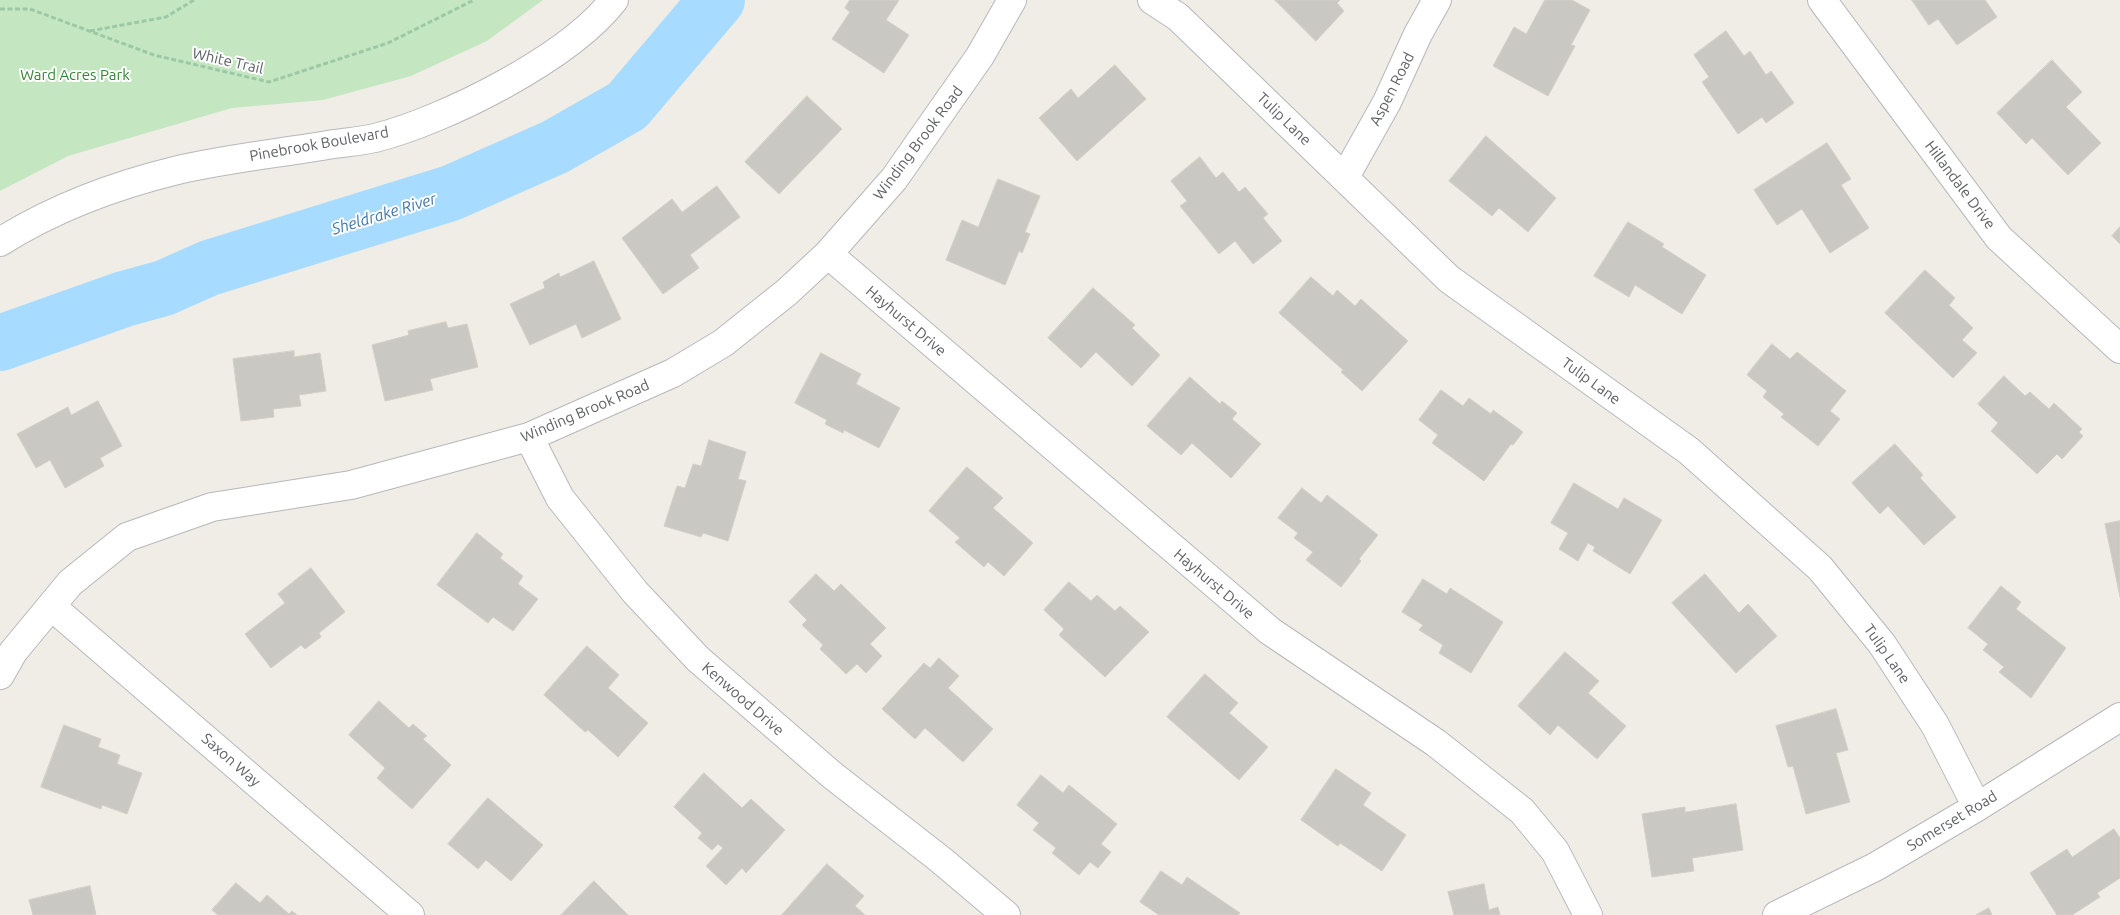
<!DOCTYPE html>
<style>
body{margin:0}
canvas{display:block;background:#f0ede6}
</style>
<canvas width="2120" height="915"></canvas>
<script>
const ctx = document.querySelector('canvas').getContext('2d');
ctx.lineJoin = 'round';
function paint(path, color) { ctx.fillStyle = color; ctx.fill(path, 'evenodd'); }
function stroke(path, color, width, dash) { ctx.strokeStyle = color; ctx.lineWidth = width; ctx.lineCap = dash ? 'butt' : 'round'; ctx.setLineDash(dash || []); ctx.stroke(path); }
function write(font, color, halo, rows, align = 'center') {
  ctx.font = font + ' Ubuntu,sans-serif'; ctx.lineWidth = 4; ctx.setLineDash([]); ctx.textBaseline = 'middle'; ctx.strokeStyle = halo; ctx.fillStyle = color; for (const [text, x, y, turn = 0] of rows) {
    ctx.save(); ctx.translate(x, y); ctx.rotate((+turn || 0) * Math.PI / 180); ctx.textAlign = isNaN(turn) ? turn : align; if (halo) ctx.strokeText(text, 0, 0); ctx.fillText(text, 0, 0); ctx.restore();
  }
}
const green = new Path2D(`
 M0,0h543l-56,41 -76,35 -88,24 -91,8 -164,48 -68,35z`);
const river = new Path2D(`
 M0,343l124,-44 40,-11 45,-20 242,-75 104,-46 72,-41 90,-106`);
const building = new Path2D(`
 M850,0h49l-13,20 23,15 -25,38 -52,-34 18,-27 -5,-4z
 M1275,0h65l-3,3 7,8 -28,30z
 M1545,0h27l18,10 -19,35 4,1 -27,50 -55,-30 21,-39 12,7z
 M1912,0h73l12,17 -40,28 -19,-26 -9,6z
 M1726,31l18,25 6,-5 16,24 5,-4 23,32 -28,20 -4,-6 -24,17 -36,-52 7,-5 -15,-22z
 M2052,60l30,32 -16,15 35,36 -33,32 -36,-37 -6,6 -29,-31z
 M1115,65l31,34 -69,62 -38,-43 32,-29 7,9z
 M807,96l35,33 -63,65 -34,-32z
 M1486,136l70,62 -28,34 -29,-24 -7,8 -43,-35z
 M1827,143l24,36 -10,6 28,43 -39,25 -28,-44 -25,16 -23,-35z
 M1200,157l16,21 7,-6 16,20 6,-5 23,27 -5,4 19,23 -29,23 -18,-23 -16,13 -39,-48 7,-5 -16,-20z
 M998,179l42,17 -15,36 5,2 -8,19 -3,-2 -14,34 -59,-25 16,-40 16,7z
 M717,186l23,31 -50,38 9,13 -36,26 -41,-56 50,-39 10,13z
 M1628,222l36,22 -2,3 44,28 -24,39 -47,-29 -6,12 -35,-21z
 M2120,227v17l-8,-8z
 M594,261l27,58 -39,19 -6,-14 -46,21 -20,-41 35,-16 -2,-6 16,-9 1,4z
 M1925,270l30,28 -6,7 24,23 -11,12 15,13 -24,25 -68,-65z
 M1311,277l22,19 4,-6 18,16 6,-7 47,42 -46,50 -21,-19 2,-2 -64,-57z
 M1093,288l42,37 -3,3 28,27 -28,31 -36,-34 -15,16 -33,-30z
 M446,322l2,6 19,-4 11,43 -48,12 3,11 -48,11 -13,-56 37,-10 -1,-4z
 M1772,344l18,15 7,-7 49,39 -16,20 10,8 -22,27 -37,-29 3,-3 -21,-17 4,-6 -20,-16z
 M294,351v6l26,-4 6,38 -27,4 2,11 -28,3 1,8 -33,4 -8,-62z
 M821,353l40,21 -5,10 44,24 -21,40 -35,-18 -1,3 -18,-9 2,-4 -32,-17z
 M2004,376l21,20 5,-4 19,17 5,-6 28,26 -3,3 4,4 -21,23 -5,-5 -20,20 -46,-43 7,-8 -20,-19z
 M1190,377l30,27 2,-3 15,12 -5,6 29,25 -30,34 -39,-35 -11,12 -34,-29z
 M1441,390l22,16 6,-8 22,16 2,-4 30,22 -10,13 -2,-1 -27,37 -52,-38 6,-8 -19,-15z
 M98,401l24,45 -22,12 4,8 -39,22 -15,-28 -14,8 -19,-34 51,-27 3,8z
 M709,440l37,12 -8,27 8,2 -18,60 -25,-8 -2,4 -37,-11 13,-40 8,2 8,-24 8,2z
 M1895,444l28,31 -3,3 36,39 -32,28 -36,-39 -8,8 -28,-31z
 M967,467l36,31 -10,10 40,35 -29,33 -16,-14 -4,5 -29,-25 5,-4 -31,-27z
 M1574,483l44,26 6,-11 38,22 -32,54 -37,-23 2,-4 -7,-4 -10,18 -19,-12 9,-16 -17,-10z
 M1302,488l19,15 6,-8 51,40 -19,24 2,2 -20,26 -35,-27 7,-8 -19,-14 4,-5 -20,-15z
 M2120,521v76l-15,-73z
 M477,533l26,21 -3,4 23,18 -5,8 20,15 -25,32 -20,-14 -5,6 -51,-38z
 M311,568l34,44 -26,21 2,4 -16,12 -4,-4 -30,23 -26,-34 40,-31 -7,-9z
 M816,574l18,17 7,-7 45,44 -16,16 12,12 -16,17 -9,-9 -11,10 -26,-25 3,-4 -21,-20 5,-5 -18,-18z
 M1705,574l34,39 9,-9 29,32 -41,37 -64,-70z
 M1423,579l24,15 3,-6 53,34 -32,51 -32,-20 4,-8 -24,-15 4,-5 -21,-13z
 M1069,582l22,19 6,-6 18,16 5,-5 29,26 -44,45 -46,-42 5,-6 -20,-19z
 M2001,586l20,16 -5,7 50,39 -35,50 -32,-26 5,-5 -21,-17 5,-6 -20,-16z
 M587,646l32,29 -11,13 40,35 -30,34 -30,-27 -3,2 -41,-37z
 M1565,652l34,29 -11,12 38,33 -29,33 -39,-34 -8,10 -32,-29z
 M939,658l20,18 -11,12 45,41 -30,33 -38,-34 -10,11 -33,-30 42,-46 6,5z
 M1205,674l33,29 -9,10 39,34 -29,33 -72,-63z
 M379,701l30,27 4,-4 14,12 -4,3 28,26 -39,44 -35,-31 8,-10 -36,-33z
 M1836,709l12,41 -12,3 14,49 -44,12 -13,-48 -5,1 -12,-41z
 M64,725l37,14 -3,8 22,8 -3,9 25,9 -15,41 -25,-9 -1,4 -60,-22z
 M1336,769l35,24 -8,12 43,30 -24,36 -42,-28 -2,3 -37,-26z
 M704,773l38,35 9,-9 34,31 -39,43 -4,-5 -16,17 -20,-19 17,-18 -5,-4 -6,6 -14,-12 4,-5 -28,-26z
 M1041,775l22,18 6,-8 48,39 -16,20 10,8 -13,16 -8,-6 -11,13 -27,-22 4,-5 -23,-18 6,-7 -22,-18z
 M488,798l55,47 -32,36 -25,-21 -8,9 -30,-25z
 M1736,804l7,46 -51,8 2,13 -42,6 -10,-63 43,-7v5z
 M2114,829l6,9v40l-23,15 3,4 -28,18h-15l-27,-42 37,-24 5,8z
 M827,864l37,32 -9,10 10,9h-83z
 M1161,871l21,14 5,-8 53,36 -2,2h-79l-19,-13z
 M594,881l34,34h-67z
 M236,883l24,20 7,-8 22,19 3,-3 5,4h-79l-6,-5z
 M1484,884l5,26 9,-3 2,8h-46l-6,-23z
 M90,886l6,29h-63l-4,-15z
 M1989,908l3,7h-16z`);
const path = new Path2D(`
 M0,9h30l124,46 115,27 119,-39 86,-43
 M90,31l76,-14 28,-17`);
const minor = new Path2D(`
 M1152,0l26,17 271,262 240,172 131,117 62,76 53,81 42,82
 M1822,0l177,238 121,111
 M1345,177l42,-75 31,-68 19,-34
 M0,242c54,-34 116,-57 178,-72 51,-12 104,-17 156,-26 14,-2 28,-3 41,-6 71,-18 194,-80 239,-138
 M828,254l442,377 166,112 86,68 33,40 33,64
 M529,437l31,61 75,94 63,67 134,116 109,85 65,55
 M51,606l359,309
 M0,675l13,-23 57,-69 57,-46 85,-30 139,-22 178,-48 144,-64 50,-30 64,-51 41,-38 66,-75 86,-123 32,-56
 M1777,915l98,-48 102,-60 143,-90`);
const streetNames = [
 ["White Trail",228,61,13],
 ["Aspen Road",1392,89,-63],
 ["Tulip Lane",1284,119,44],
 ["Winding Brook Road",918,143,-53],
 ["Pinebrook Boulevard",319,144,-10],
 ["Hillandale Drive",1960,185,53],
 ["Hayhurst Drive",906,321,40],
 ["Tulip Lane",1591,381,36],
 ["Winding Brook Road",585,411,-23],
 ["Hayhurst Drive",1214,584,40],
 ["Tulip Lane",1887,654,55],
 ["Kenwood Drive",743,699,41],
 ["Saxon Way",231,760,41],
 ["Somerset Road",1952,821,-31]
];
const parkNames = [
 ["Ward Acres Park",75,75]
];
const waterNames = [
 ["Sheldrake River",384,214,-17]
];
paint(green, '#c4e7c2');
stroke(river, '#a7dbff', 56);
paint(building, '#cac8c3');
stroke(building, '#d4cfc4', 1);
stroke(minor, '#b6b8bc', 30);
stroke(path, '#9cc8a6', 3, [5, 2.5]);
stroke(minor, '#fff', 28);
write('15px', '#5d6166', '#fff', streetNames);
write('15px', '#358537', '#fff', parkNames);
write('italic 16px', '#4076a9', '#fff', waterNames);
</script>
